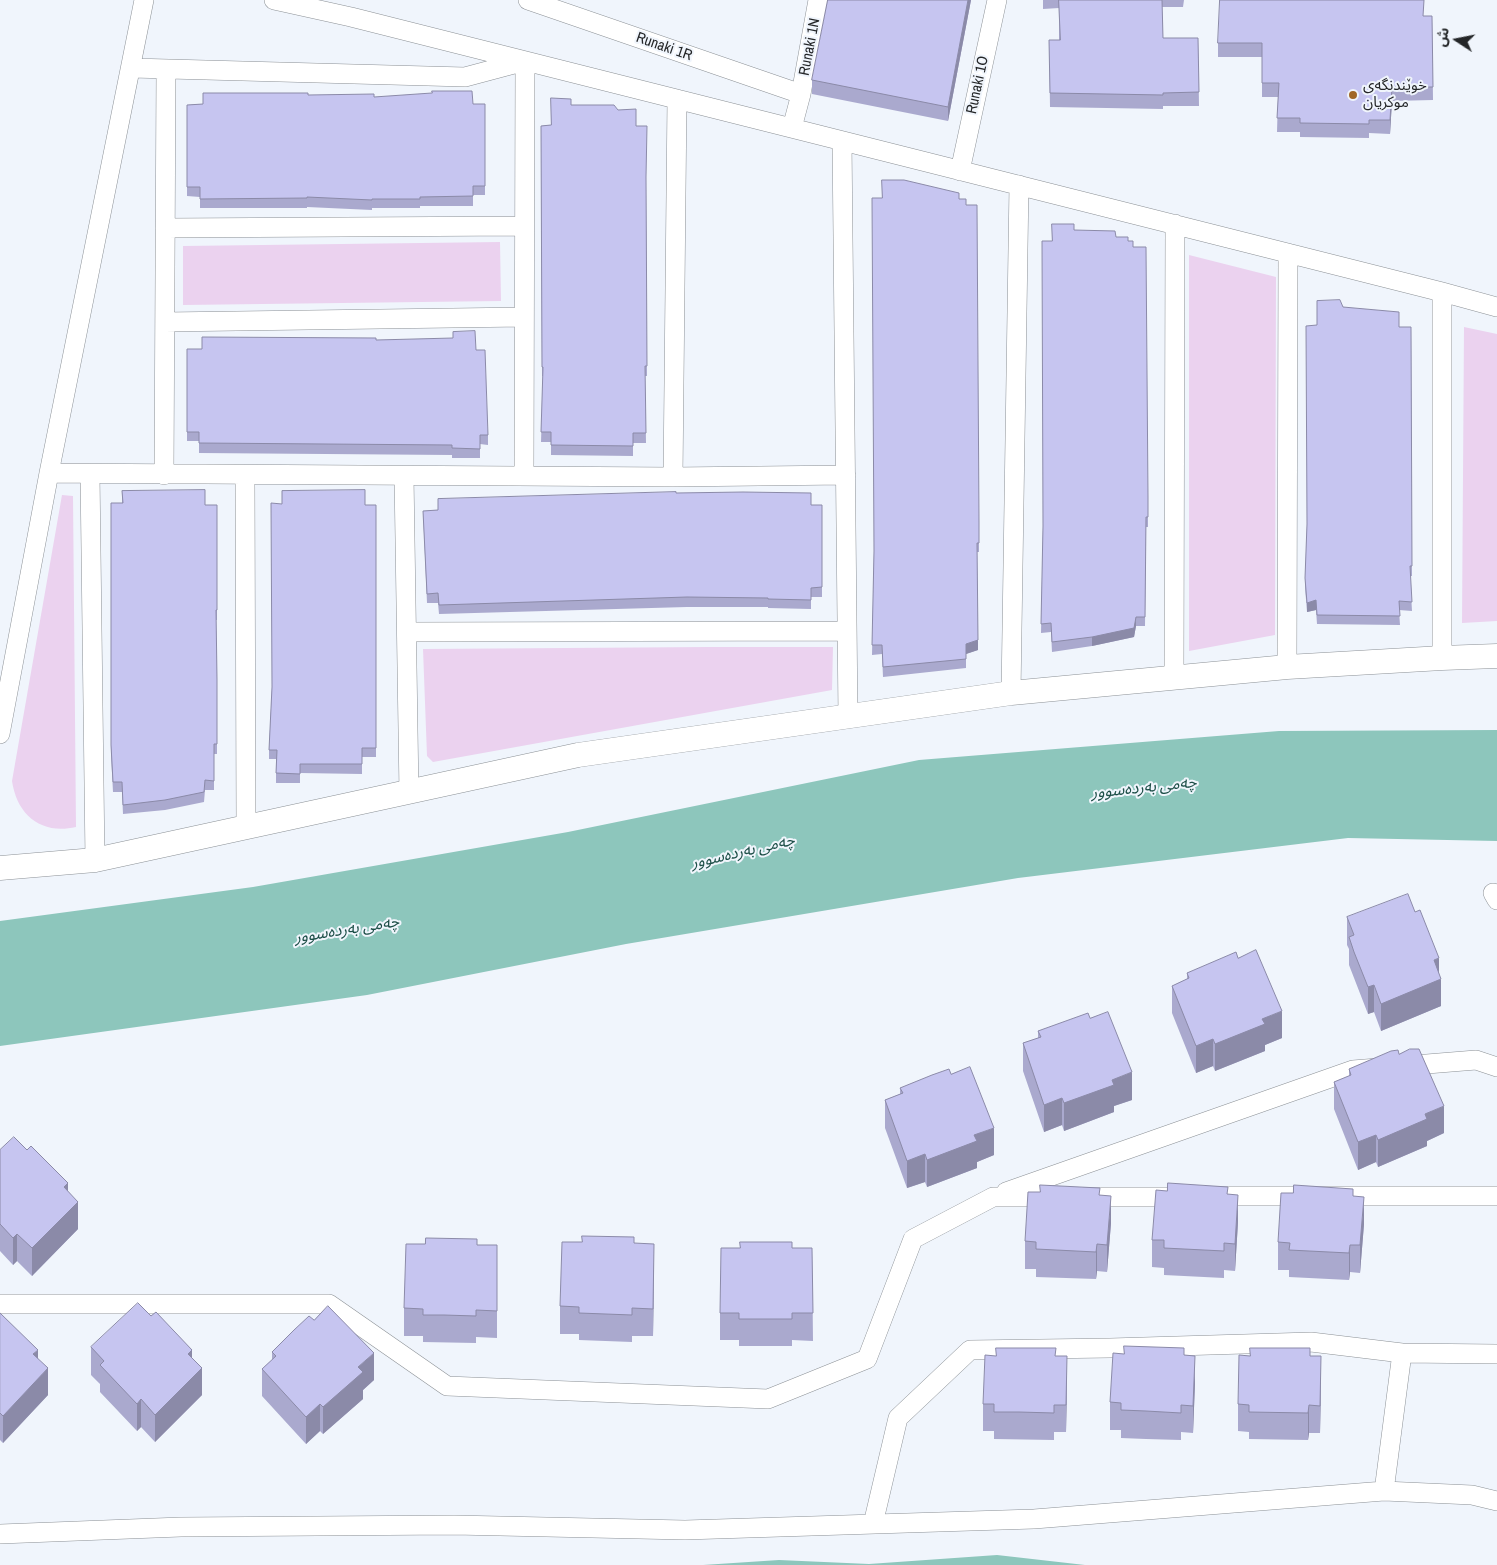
<!DOCTYPE html>
<meta charset="utf-8">
<style>
body{margin:0}
#map{position:relative;width:1497px;height:1565px;overflow:hidden;background:#f0f5fc;font-family:"Archivo Narrow","Noto Sans Arabic",sans-serif}
canvas{display:block}
.north{position:absolute;left:1432px;top:15px;width:50px;height:50px;-webkit-text-stroke:4px #f0f5fc;paint-order:stroke;rotate:281deg;font-size:14px;font-weight:700;line-height:20px;text-align:center;color:#242628}
.north::after{content:'';display:block;margin:auto;width:18px;height:22px;background:#242628;clip-path:polygon(50% 0,100% 100%,50% 72%,0 100%)}
</style>
<div id="map">
<canvas width="1497" height="1565"></canvas>
<div class="north">ش</div>
</div>
<script>
const ctx = document.querySelector('canvas').getContext('2d');
ctx.lineJoin = 'round';
function paint(path, color) { ctx.fillStyle = color; ctx.fill(path, 'evenodd'); }
function stroke(path, color, width, dash) { ctx.strokeStyle = color; ctx.lineWidth = width; ctx.lineCap = dash ? 'butt' : 'round'; ctx.setLineDash(dash || []); ctx.stroke(path); }
function write(font, color, halo, rows, align = 'center') {
  ctx.font = font + ' "Archivo Narrow","Noto Sans Arabic",sans-serif'; ctx.lineWidth = 4; ctx.setLineDash([]); ctx.textBaseline = 'middle'; ctx.strokeStyle = halo; ctx.fillStyle = color; for (const [text, x, y, turn = 0] of rows) {
    ctx.save(); ctx.translate(x, y); ctx.rotate((+turn || 0) * Math.PI / 180); ctx.textAlign = isNaN(turn) ? turn : align; if (halo) ctx.strokeText(text, 0, 0); ctx.fillText(text, 0, 0); ctx.restore();
  }
}
const green = new Path2D(`
 M500,242l1,59 -318,4v-59z
 M1189,255l87,22 -1,358 -86,16z
 M1464,327l33,7v287l-35,2z
 M62,495l11,1 3,331c-35,8 -59,-12 -64,-46z
 M708,647h125l-1,43 -399,72 -6,-6 -4,-107z`);
const water = new Path2D(`
 M1497,730v111l-149,-3 -330,40 -392,66 -259,51 -367,51v-125l253,-34 315,-55 351,-72 360,-29z
 M997,1555l88,10h-382l76,-5 90,4z`);
const minor = new Path2D(`
 M274,0l77,17 1091,275 55,15
 M528,0l273,94
 M132,68l333,9 60,-16 -1,415
 M792,128l9,-34 17,-94
 M842,141l6,575
 M960,171l37,-171
 M165,228l359,-2
 M165,322l359,-5
 M49,473l624,4 173,-2
 M90,474l5,386
 M164,475l2,-406
 M245,475l1,353
 M404,476l5,317
 M673,477l4,-378
 M407,632l440,-1
 M1442,658v-366
 M1287,667l1,-414
 M1174,678l1,-454
 M1011,693l8,-508
 M0,734l49,-261 95,-473
 M1493,893l4,7
 M1006,1192l347,-122 123,-10 21,7
 M1213,1196h284
 M1086,1197h95
 M0,1304h329l118,82 321,13 99,-40 46,-120 80,-42h60
 M1384,1491l18,-138
 M873,1524l25,-106 72,-68 140,-2 201,-6 91,11 95,1
 M0,1534l181,-7 273,-2 231,5 349,-11 350,-28 88,4 25,6`);
const tertiary = new Path2D(`
 M0,868l95,-8 483,-105 433,-62 276,-26 155,-9 55,-2`);
const wall = new Path2D(`
 M828,0h143l-23,121 -136,-27v-14z
 M1043,0h141l-1,7h-21l1,31h35l1,68h-36v3l-113,-2 -1,-67h10v-32l-16,1z
 M1424,16h8l1,84 -41,1 -2,33 -21,-1v5l-69,-1v-5h-23l1,-35h-16v-40h-44v-14z
 M308,95l66,2 99,7h12v91h-12v11h-53v2h-48v2l-65,-3v1h-107v-11l-13,-1v-91l16,-1z
 M571,105l47,5 18,16 10,58 1,192h-2l1,67h-13v13l-82,-1v-13h-10l2,-66h-1l-1,-250 10,-1z
 M1074,230l42,7 32,269v21h-2l-1,99h-9l-2,11 -42,9 -40,6 -1,-20 -10,1 2,-105 9,-287z
 M1343,307l56,20h12l1,249h-2l2,35 -13,-1 1,15 -83,-1 -1,-14 -9,2 -2,-25 2,-61 10,-201z
 M376,340l100,10 12,85v10l-8,-1v14h-28v-3l-253,-2v-12h-12v-92h15z
 M122,491l83,14h12v115h-1l1,59v75h-3v36h-9l-1,12 -39,8 -42,4 -1,-22h-9l-2,-38v-251h11z
 M282,491l83,14h11v252h-14v17l-62,-1v10h-24v-24h-7v-9l3,-62 10,-184z
 M676,493l135,12h11v92h-11v12l-43,-1v-1h-81l-248,7 -1,-11h-11l-4,-92 15,-1z
 M979,522v30h-2l1,98 -12,4v14l-83,9 -1,-23 -10,1 2,-102z
 M1347,917l92,57 2,32 -60,25 -7,-19 -6,2 -19,-49v-16l-2,-4z
 M1238,958l44,80 -17,7v6l-50,20 -2,-5 -17,7 -24,-60v-27l15,-7v-6z
 M1090,1018l42,82 -18,6v6l-50,19 -2,-6 -18,7 -21,-61v-28l15,-5v-7z
 M1399,1054l45,79 -17,8v5l-49,21 -2,-5 -18,8 -24,-61v-27l15,-6v-7z
 M951,1074l43,81 -17,7v6l-50,19 -2,-5 -18,6 -22,-60v-28l15,-6v-6z
 M0,1150l68,42 10,37 -46,47 -15,-15 -4,4 -13,-14z
 M1228,1194l10,28 -3,49 -11,-1v8l-60,-3v-7l-12,-1v-27z
 M1100,1195l11,28 -4,49 -10,-1 -1,8 -60,-2v-8h-11v-28z
 M1353,1196l11,28 -4,49 -10,-1 -1,8 -60,-3v-7h-11v-28z
 M634,1243l20,28 -1,65h-21v6l-53,-2v-6h-19v-28z
 M477,1245h20v93l-21,-1v6l-53,-1v-6h-19v-28z
 M792,1248h20l1,93 -21,-1v6h-53v-6h-19v-27z
 M0,1313l38,45 10,37 -45,48 -3,-3z
 M91,1347l101,11 10,37 -47,47 -14,-15 -4,4 -37,-39v-8l-9,-9z
 M272,1352l102,28 -11,10v9l-40,35 -3,-3 -14,13 -44,-48v-27l10,-9z
 M1184,1355l11,28 -2,50 -12,-1v8l-35,-1 -25,-1v-8h-11v-28z
 M1056,1356l11,27 -1,49h-12v8l-60,-1v-8h-11v-27z
 M1310,1356l11,27 -1,50h-11l-1,7 -59,-1v-7l-11,-1v-27z`);
const shadedWall = new Path2D(`
 M968,0h3l-23,121v-14z
 M1392,87v14l-2,33v-14z
 M1316,600v10l-9,2v-9z
 M1136,617v9l-2,11 -42,9v-9z
 M978,640v10l-12,4v14v-24z
 M1439,958v22l2,-1v27l-60,25v-27l53,-44z
 M1374,985v27l-6,2v-27z
 M1282,1011v27l-17,7v6l-50,20v-27l47,-25z
 M1213,1039v27l-17,7v-27z
 M1132,1072v28l-18,6v6l-50,19v-28l48,-23z
 M1062,1098v27l-18,7v-27z
 M1444,1106v27l-17,8v5l-49,21v-27l47,-26z
 M994,1128v27l-17,7v6l-50,19v-27l47,-25z
 M1376,1135v27l-18,8v-28z
 M925,1154v28l-18,6v-27z
 M68,1183v27l-4,-23z
 M1238,1195v27l-3,49v-27z
 M1111,1196v27l-4,49v-27z
 M1364,1197v27l-4,49v-28z
 M78,1202v27l-46,47v-28z
 M17,1234v27l-4,4v-27z
 M654,1244v27l-1,65v-27z
 M1097,1244v27l-1,8v-27z
 M1350,1245v27l-1,8v-27z
 M38,1350v27l-5,-23z
 M192,1350v27l-4,-23z
 M374,1353v27l-11,10v9l-40,35v-27l35,-40z
 M1067,1356v27l-1,49v-27z
 M1195,1356v27l-2,50v-27z
 M1321,1356v27l-1,50v-27z
 M48,1368v27l-45,48v-27z
 M202,1368v27l-47,47v-27z
 M141,1399v28l-4,4v-27z
 M320,1404v27l-14,13v-27z
 M1309,1405v28l-1,7v-27z`);
const building = new Path2D(`
 M828,0h140l-20,107 -136,-27z
 M1059,0h103l1,38h35l1,54 -36,1v2l-113,-2 -1,-53h11z
 M1220,0h204l-1,16h9l1,71h-41l-2,33h-21v4l-69,-1v-5h-23l2,-35h-17v-40h-44z
 M432,91h40l1,13h12v82h-12v10l-53,1v2h-48v1l-65,-3v1l-107,1v-12h-13v-82l16,-1v-11h105v2l66,-1v3l58,-4z
 M551,98l20,1v6h43l4,5 18,-1v17h11l-1,51 1,189h-2l1,67h-13v13l-82,-1v-13h-10l2,-65h-1l-1,-241 10,-1z
 M882,180h22l55,13v6h7v6h11l2,317v21h-2l1,97 -12,4v15l-83,8 -1,-22h-10l2,-94 -2,-353h10z
 M1052,224h22v6l41,1 1,6h12v4h5v6h13l2,250v20h-2l-1,100h-9l-2,11 -42,9 -40,5 -1,-19 -10,1 2,-98 -1,-285h10z
 M1340,300l3,7 56,5v15h12l1,239h-2l2,36 -13,-1 1,15 -83,-1 -1,-15 -9,3 -2,-25 2,-54 -1,-198 11,-1v-24z
 M475,331l1,19h9l3,85h-8v14l-28,-1v-3l-253,-2v-11h-12v-83h15v-12l174,1v2l77,-2v-6z
 M205,490v15h12v105h-1l1,69v65h-3v37l-9,-1 -1,12 -39,8 -42,5 -1,-23h-9l-2,-37v-242h12l-1,-12z
 M365,490v15h11v243h-14v16h-62v10l-24,-1 1,-23h-8l3,-63 -1,-184 11,1v-13z
 M676,492v1l67,-1 68,1v12h11v82l-11,1v12l-43,-1v-1l-81,-1 -248,8 -1,-12 -11,1 -4,-83 15,-1v-11z
 M1408,894l7,18 5,-2 19,48 -5,2 7,19 -60,25 -7,-19 -6,2 -14,-35 -5,-15 5,-2 -7,-18z
 M1256,950l26,61 -20,8 3,5 -50,20 -2,-5 -17,7 -24,-60 17,-8 -2,-5 49,-21 2,6z
 M1108,1012l24,60 -20,8 2,5 -50,18 -2,-5 -18,7 -21,-62 18,-6 -3,-6 50,-18 2,5z
 M1410,1049h9l25,57 -19,8 2,5 -49,21 -2,-5 -18,7 -24,-60 17,-7 -2,-6 42,-18 7,-1 1,4z
 M970,1067l24,61 -20,7 3,6 -50,19 -2,-6 -18,7 -22,-61 18,-7 -3,-5 32,-13 17,-6 2,5z
 M14,1137l13,13 4,-4 37,37 -4,4 14,15 -46,46 -15,-14 -4,4 -13,-14v-74z
 M1168,1183l60,4 -1,7 11,1 -3,49 -11,-1v8l-60,-3v-8h-12l4,-50 11,1z
 M1040,1185l60,3 -1,7 12,1 -4,49 -10,-1 -1,8 -60,-3v-7l-11,-1 3,-49h12z
 M1294,1185l59,4v7l11,1 -4,48h-10l-1,8 -60,-3 1,-7 -12,-1 3,-49h12z
 M582,1236l52,1v6l20,1 -1,65 -21,-1v7l-53,-2v-6l-19,-1 2,-64h20z
 M426,1238l51,1v6h20v66l-21,-1v6l-32,-1h-21v-6l-19,-1 2,-64h19z
 M740,1242h52v6h20l1,65h-21v6h-53v-6h-19l1,-65h19z
 M138,1303l13,13 5,-4 36,38 -4,4 14,14 -47,47 -14,-16 -4,5 -37,-39 4,-4 -13,-14z
 M328,1306l46,47 -16,14 5,5 -40,35 -3,-3 -14,13 -44,-48 14,-13 -4,-4 22,-22 15,-14 5,4z
 M0,1313l38,37 -5,4 15,14 -45,48 -3,-3z
 M1124,1346l60,2v7l11,1 -2,50 -12,-1v8l-35,-2 -25,-1v-7l-11,-1 3,-49 11,1z
 M996,1348h60l-1,8h12l-1,49h-12v8l-35,-1h-25v-8h-11l2,-49 11,1z
 M1250,1348h60v8h11l-1,50 -11,-1 -1,8 -59,-1v-7l-11,-1 1,-49 11,1z`);
const markers = [
 [1353,95,5,"#a16726"]
];
const streetNames = [
 ["Runaki 1R",664,47,19],
 ["Runaki 1N",810,47,-79],
 ["Runaki 1O",978,85,-78]
];
const poiNames = [
 ["خوێندنگەی",1363,86],
 ["موکریان",1363,103]
];
const waterNames = [
 ["چەمی بەردەسوور",1144,788,-6],
 ["چەمی بەردەسوور",743,852,-13],
 ["چەمی بەردەسوور",347,930,-9]
];
paint(green, '#ebd2ef');
paint(water, '#8dc6bc');
stroke(minor, '#8c9196', 20);
stroke(tertiary, '#8c9196', 25);
stroke(minor, '#fff', 19);
stroke(tertiary, '#fff', 24);
paint(wall, '#aaa9ce');
paint(shadedWall, '#8b8aa8');
paint(building, '#c6c5f0');
stroke(building, '#8b8aa8', 1);
for (const [x, y, r, color] of markers) { const dot = new Path2D(); dot.arc(x, y, r, 0, 2 * Math.PI); ctx.fillStyle = color; ctx.fill(dot); stroke(dot, '#f0f5fc', 2); }
write('15px', '#242628', '#f0f5fc', streetNames);
write('15px', '#242628', '#f0f5fc', poiNames, 'left');
write('italic 16px', '#1c4e47', '#f0f5fc', waterNames);
</script>
